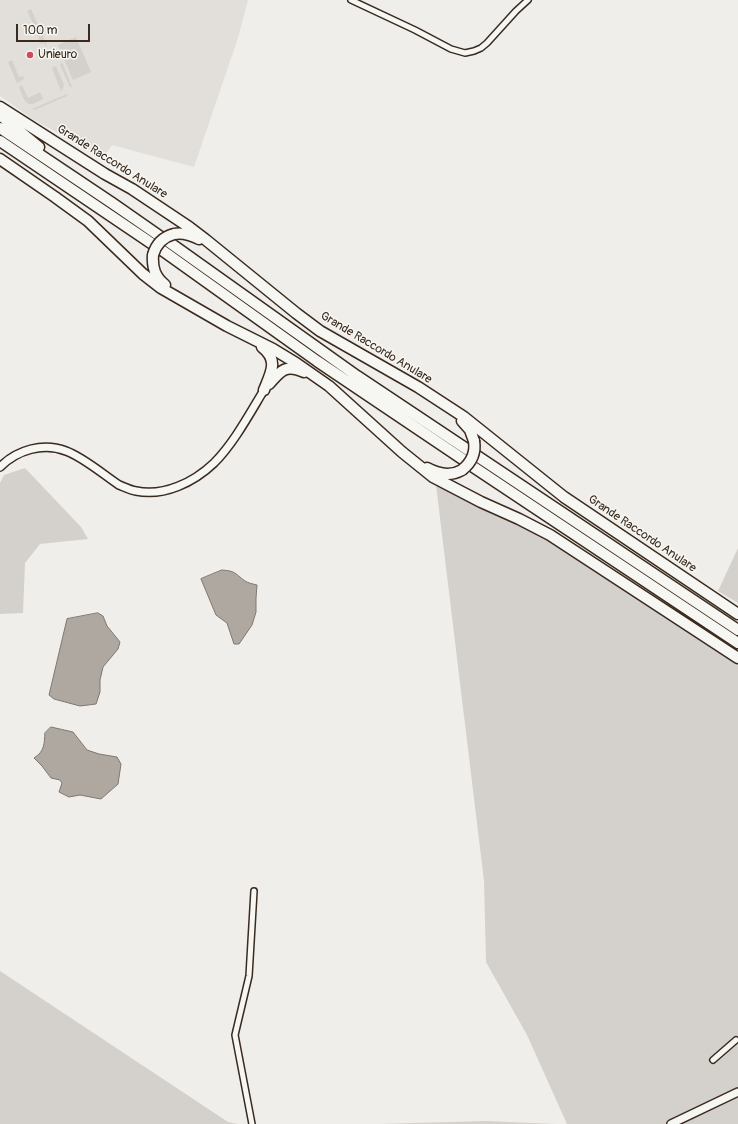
<!DOCTYPE html>
<style>
body{margin:0}
#map{position:relative;width:738px;height:1124px;overflow:hidden;background:#efeeea;font-family:Pangolin,sans-serif}
canvas{display:block}
.scale{position:absolute;left:16px;top:24px;width:74px;height:18px;box-sizing:border-box;border:2px solid #3b2a1e;border-top:0;padding-left:5px;font-size:12px;line-height:14px;white-space:nowrap;color:#3b2a1e;-webkit-text-stroke:3px #f6f6f2;paint-order:stroke}
</style>
<div id="map">
<canvas width="738" height="1124"></canvas>
<div class="scale">100 m</div>
</div>
<script>
const ctx = document.querySelector('canvas').getContext('2d');
ctx.lineJoin = 'round';
function paint(path, color) { ctx.fillStyle = color; ctx.fill(path, 'evenodd'); }
function stroke(path, color, width, dash) { ctx.strokeStyle = color; ctx.lineWidth = width; ctx.lineCap = dash ? 'butt' : 'round'; ctx.setLineDash(dash || []); ctx.stroke(path); }
function write(font, color, halo, rows, align = 'center') {
  ctx.font = font + ' Pangolin,sans-serif'; ctx.lineWidth = 3; ctx.setLineDash([]); ctx.textBaseline = 'middle'; ctx.strokeStyle = halo; ctx.fillStyle = color; for (const [text, x, y, turn = 0] of rows) {
    ctx.save(); ctx.translate(x, y); ctx.rotate((+turn || 0) * Math.PI / 180); ctx.textAlign = isNaN(turn) ? turn : align; if (halo) ctx.strokeText(text, 0, 0); ctx.fillText(text, 0, 0); ctx.restore();
  }
}
const built = new Path2D(`
 M0,0h248l-10,38 -44,129 -82,-22 -8,12 -70,-37 -34,-24z`);
const green = new Path2D(`
 M31,9l7,16 -3,2 -8,-16z
 M40,29l7,16 -1,1 -2,-3 -3,1 -5,-13z
 M76,37l15,35 -18,8 -15,-35z
 M12,60l7,17 4,-1 1,3 -7,4 -9,-21z
 M61,63l2,1 9,23h-2l-10,-22z
 M56,66l8,19 -1,3 -2,3 -9,-23z
 M22,85l6,13 12,-6 3,7c-3,1 -10,6 -13,5 -6,0 -9,-13 -11,-17z
 M67,94v2l-30,13 -3,1 -2,-1z
 M25,468l56,59 7,12 -48,5 -15,19 -2,50 -23,1v-131l4,-8z
 M436,485l113,54 189,124v461h-171l-40,-89 -41,-73 -2,-81z
 M738,548v55l-20,-12z
 M0,971l228,151 10,2h-238z
 M486,1121l70,3h-177z`);
const water = new Path2D(`
 M222,570c14,1 12,3 23,11 3,2 8,3 12,4l-1,13v14l-4,13 -13,19h-5l-7,-21 -11,-8 -15,-36z
 M98,613l5,3 4,10 13,16 -2,7 -15,18 -3,13v12l-4,12 -16,2 -26,-7 -5,-4 18,-76z
 M51,727l22,5 14,18 12,4 18,3 4,7 -3,20 -17,15 -21,-4 -11,2 -10,-5 3,-9 -2,-3 -9,-2 -9,-12 -8,-8c11,-7 10,-14 11,-25z`);
const street = new Path2D(`
 M351,0l64,30 36,19 14,4 9,-2 7,-3 6,-5 29,-32 12,-11
 M713,1060l23,-20
 M252,1124l-17,-89 14,-59 5,-85`);
const secondary = new Path2D(`
 M0,467c17,-17 43,-25 66,-16 17,6 38,24 53,34 5,2 11,5 17,6 28,6 58,-9 78,-28 20,-20 36,-50 50,-73
 M671,1124l67,-32`);
const highway = new Path2D(`
 M0,107l105,67 27,15 57,38 17,13 90,73 24,18 98,56 46,30 100,80 174,117
 M0,115l39,32
 M0,128l112,75 49,34
 M0,141l154,104
 M0,159l55,38 33,24 55,53 18,14 66,38 46,23 23,14 33,23 73,66 31,25 48,25 38,17 31,16 188,123
 M174,234c9,-2 17,1 25,5
 M166,240l191,136 114,76
 M159,248l158,113 150,101
 M153,255c-1,13 2,22 12,30
 M262,347c17,13 9,26 2,43
 M269,384c12,-14 17,-20 35,-12
 M462,421l8,9 4,11
 M477,456l261,174
 M472,466l266,177
 M427,468c11,6 23,9 35,2`);
const highwayBridge = new Path2D(`
 M153,255c3,-11 10,-18 21,-21
 M462,470c10,-8 14,-17 12,-29`);
const markers = [
 [30,55,4,"#d1495b"]
];
const poiNames = [
 ["Unieuro",38,55]
];
const streetNames = [
 ["Grande Raccordo Anulare",112,162,32],
 ["Grande Raccordo Anulare",376,348,31],
 ["Grande Raccordo Anulare",642,534,34]
];
paint(built, '#e2dfdb');
paint(green, '#d4d1cc');
paint(water, '#afa8a1');
stroke(water, '#81766d', 1);
stroke(street, '#3b2a1e', 8);
stroke(secondary, '#3b2a1e', 10);
stroke(highway, '#3b2a1e', 13);
stroke(street, '#f6f6f2', 5);
stroke(secondary, '#f6f6f2', 7);
stroke(highway, '#f6f6f2', 10);
stroke(highwayBridge, '#3b2a1e', 13, []);
stroke(highwayBridge, '#f6f6f2', 10);
for (const [x, y, r, color] of markers) { const dot = new Path2D(); dot.arc(x, y, r, 0, 2 * Math.PI); ctx.fillStyle = color; ctx.fill(dot); stroke(dot, '#f6f6f2', 1.5); }
write('12px', '#3b2a1e', '#f6f6f2', poiNames, 'left');
write('12px', '#3b2a1e', '#f6f6f2', streetNames);
</script>
